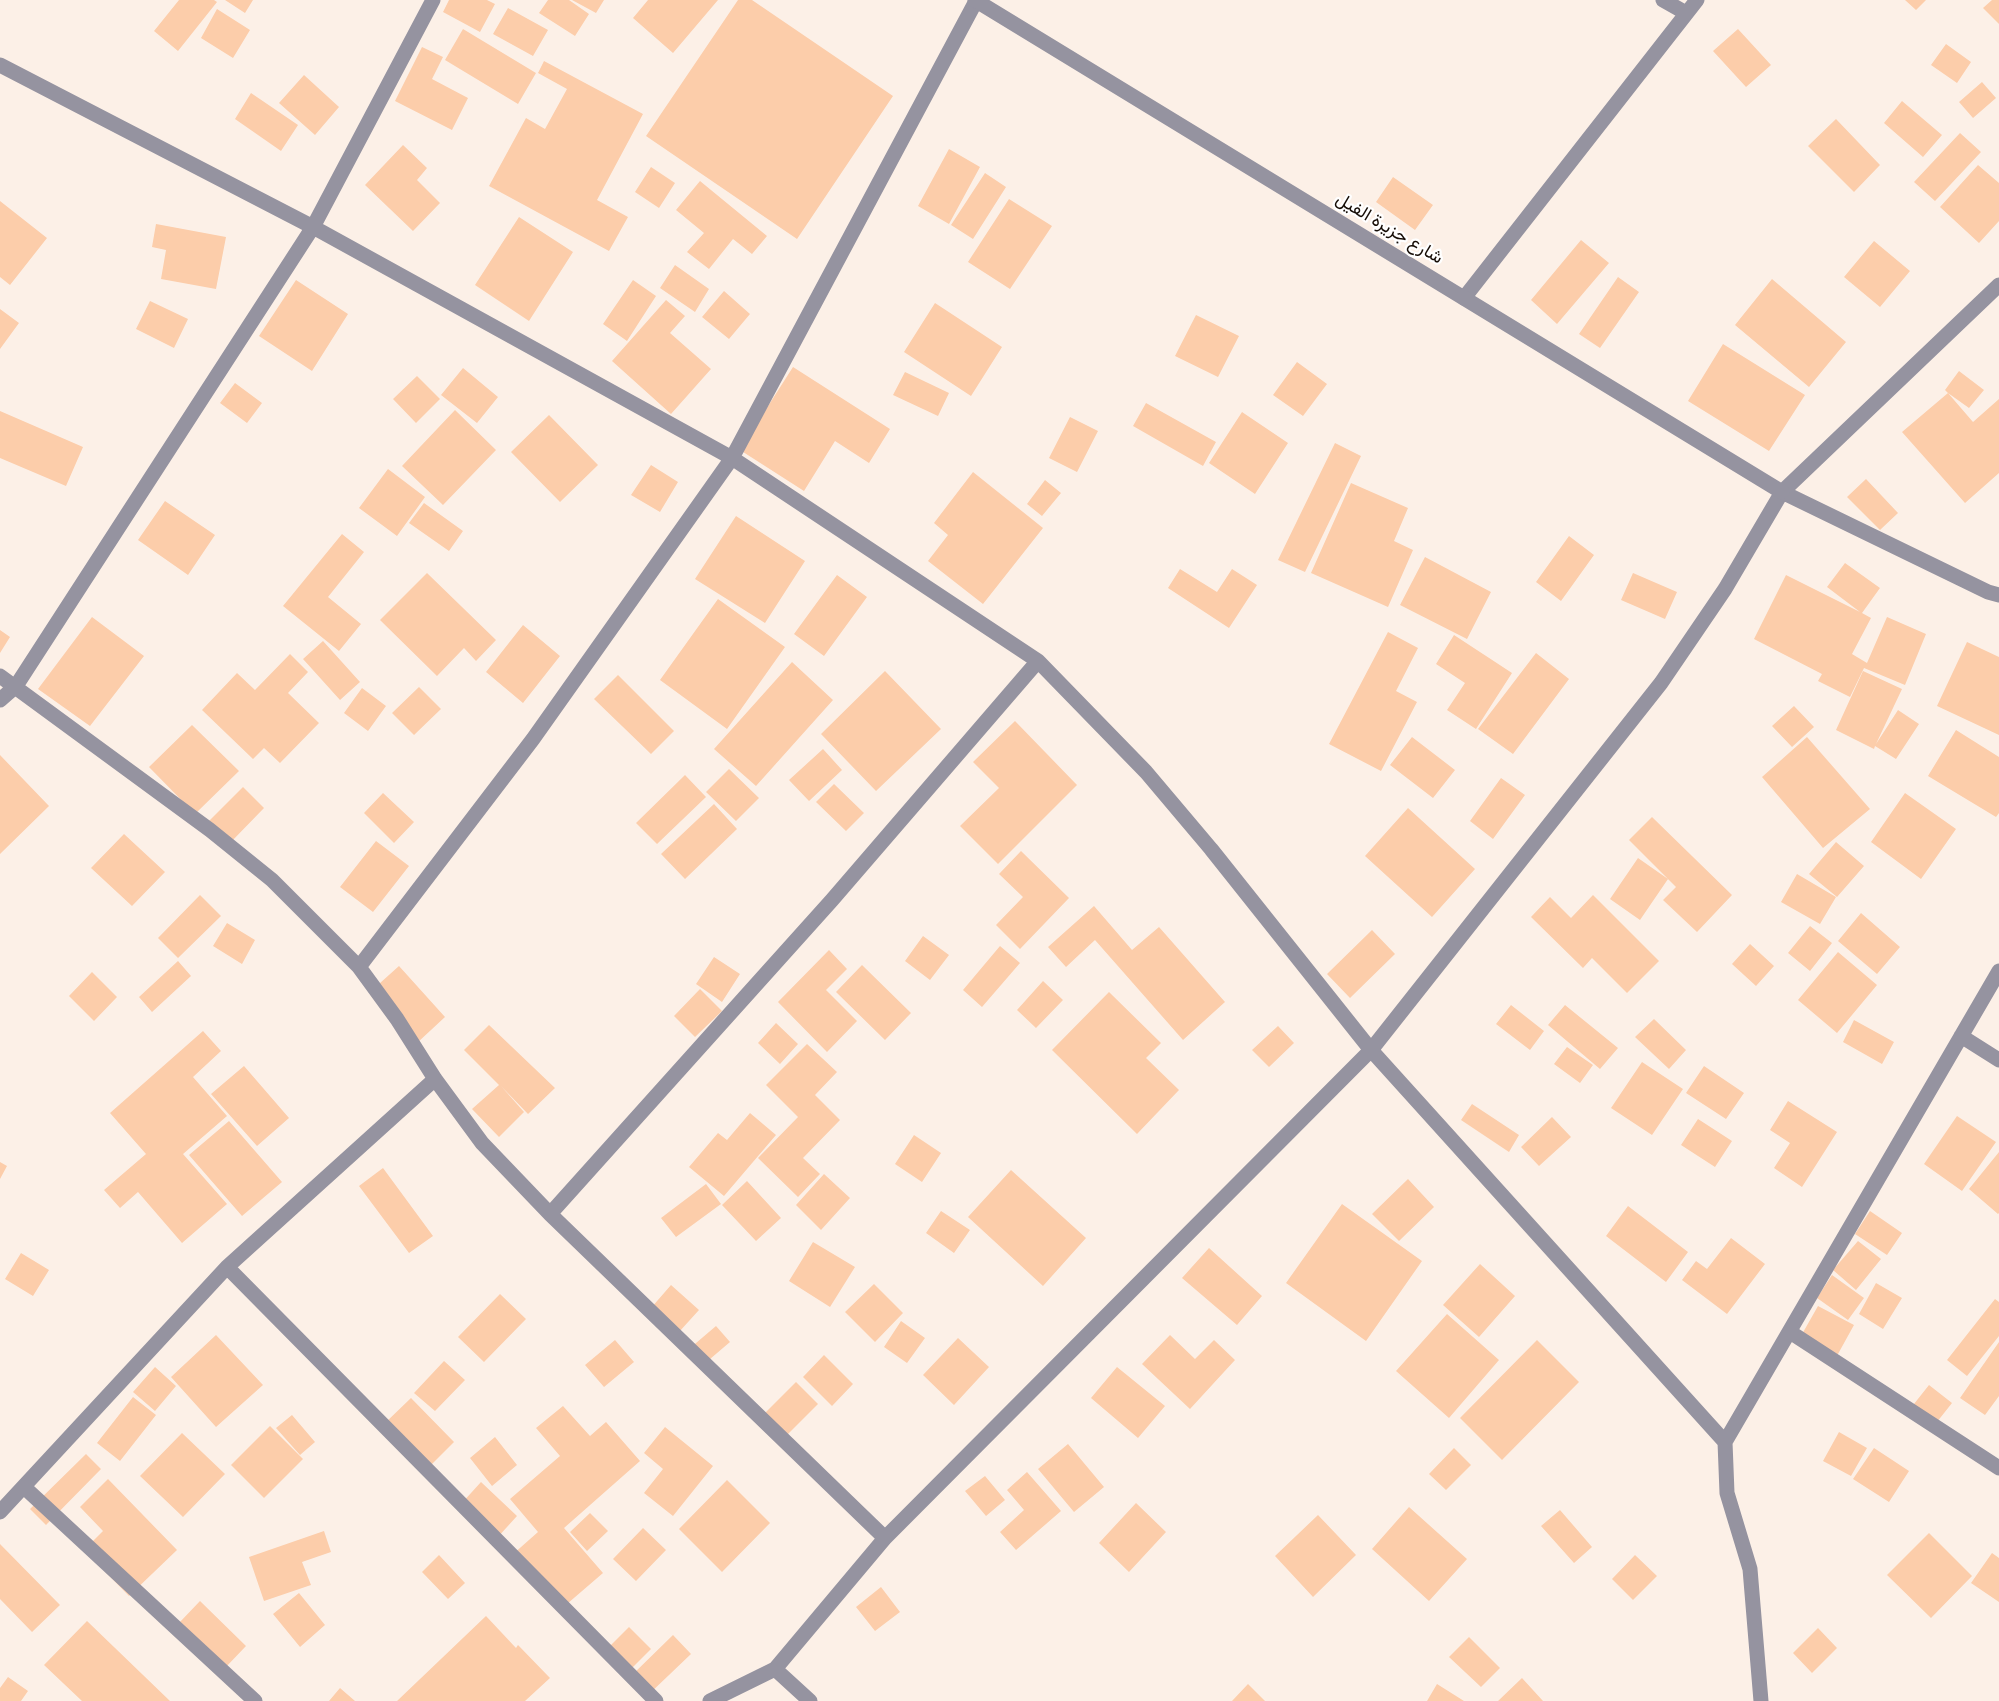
<!DOCTYPE html>
<meta charset="utf-8">
<style>
body{margin:0}
canvas{display:block;background:#fcf0e7}
</style>
<canvas width="1999" height="1701"></canvas>
<script>
const ctx = document.querySelector('canvas').getContext('2d');
ctx.lineJoin = 'round';
function paint(path, color) { ctx.fillStyle = color; ctx.fill(path, 'evenodd'); }
function stroke(path, color, width, dash) { ctx.strokeStyle = color; ctx.lineWidth = width; ctx.lineCap = dash ? 'butt' : 'round'; ctx.setLineDash(dash || []); ctx.stroke(path); }
function write(font, color, halo, rows, align = 'center') {
  ctx.font = font + ' "Source Serif 4",Vazirmatn,serif'; ctx.lineWidth = 4.5; ctx.setLineDash([]); ctx.textBaseline = 'middle'; ctx.strokeStyle = halo; ctx.fillStyle = color; for (const [text, x, y, turn = 0] of rows) {
    ctx.save(); ctx.translate(x, y); ctx.rotate((+turn || 0) * Math.PI / 180); ctx.textAlign = isNaN(turn) ? turn : align; if (halo) ctx.strokeText(text, 0, 0); ctx.fillText(text, 0, 0); ctx.restore();
  }
}
const building = new Path2D(`
 M179,0h35l3,2 -39,49 -24,-20z
 M225,0h28l-8,13z
 M449,0h38l8,4 -15,28 -37,-20z
 M548,0h21l20,14 -14,22 -36,-23z
 M572,0h32l-8,13z
 M648,0h70l-45,53 -40,-35z
 M738,0h14l141,96 -96,143 -151,-103z
 M1905,0h21l-10,10z
 M1992,0h7v24l-16,-16z
 M508,8l40,22 -15,26 -40,-22z
 M217,9l33,21 -17,28 -32,-20z
 M463,29l73,44 -18,31 -73,-44z
 M1738,29l33,36 -25,22 -33,-36z
 M1946,44l25,18 -14,21 -26,-18z
 M422,47l21,10 -11,22 36,19 -16,32 -57,-29z
 M544,61l99,53 -46,86 31,17 -19,34 -120,-65 37,-68 19,11 22,-40 -29,-16z
 M304,75l35,32 -24,28 -36,-32z
 M1982,82l14,16 -23,20 -14,-16z
 M251,93l47,32 -17,26 -46,-32z
 M1902,101l40,34 -19,22 -39,-34z
 M1836,119l44,46 -26,27 -46,-46z
 M1960,133l21,19 -46,49 -21,-19z
 M403,145l24,23 -10,12 23,23 -27,28 -48,-46z
 M949,149l31,18 -31,57 -31,-18z
 M1978,165l21,18v38l-20,22 -39,-36z
 M651,167l24,16 -16,25 -24,-16z
 M985,173l21,14 -33,52 -22,-14z
 M1393,177l40,28 -18,25 -39,-28z
 M700,181l67,55 -15,18 -19,-15 -24,30 -22,-17 17,-19 -28,-23z
 M1009,199l43,27 -42,63 -42,-27z
 M0,201l47,37 -37,47 -10,-8z
 M519,217l54,35 -44,69 -54,-36z
 M156,224l70,13 -10,52 -55,-10 5,-29 -14,-3z
 M1581,240l28,23 -52,61 -26,-24z
 M1874,241l36,30 -30,36 -36,-30z
 M675,265l34,24 -14,23 -35,-24z
 M1618,277l21,15 -39,56 -21,-14z
 M1772,279l74,63 -37,45 -74,-62z
 M296,280l52,34 -36,57 -53,-35z
 M633,280l23,16 -29,45 -24,-17z
 M724,291l26,23 -21,25 -27,-22z
 M666,300l19,16 -15,17 41,36 -40,45 -59,-53z
 M150,301l38,18 -14,29 -38,-19z
 M935,303l67,44 -31,49 -67,-44z
 M0,309l19,14 -19,26z
 M1196,315l43,21 -21,41 -43,-21z
 M1723,344l82,51 -36,56 -81,-50z
 M1297,362l30,22 -24,32 -30,-21z
 M793,367l97,62 -21,34 -34,-22 -31,50 -64,-41z
 M463,368l35,29 -21,26 -36,-28z
 M1959,371l25,19 -15,18 -21,-15 25,29 26,-23v74l-34,30 -63,-71 46,-39 -3,-3z
 M905,372l44,21 -11,23 -45,-21z
 M417,376l23,23 -24,24 -23,-24z
 M235,383l27,20 -15,20 -27,-20z
 M1146,403l70,39 -13,24 -70,-40z
 M455,410l41,40 -53,55 -41,-39z
 M0,411l83,36 -17,39 -66,-28z
 M1242,412l46,31 -33,51 -46,-31z
 M549,415l49,50 -38,37 -49,-50z
 M1070,417l28,14 -21,41 -28,-14z
 M1335,443l26,13 -56,116 -27,-12z
 M651,465l27,17 -18,30 -29,-17z
 M388,469l37,28 -28,39 -38,-28z
 M973,472l70,56 -60,76 -55,-43 20,-26 -14,-12z
 M1866,479l32,34 -18,17 -33,-33z
 M1045,480l16,13 -19,23 -15,-12z
 M1351,483l57,25 -14,33 19,9 -25,57 -77,-34z
 M165,501l50,34 -27,40 -50,-35z
 M424,503l39,28 -14,20 -40,-28z
 M736,516l69,45 -40,62 -70,-44z
 M342,534l22,18 -36,45 33,27 -22,27 -56,-45z
 M1569,536l25,19 -33,46 -25,-19z
 M1425,557l66,35 -24,47 -67,-34z
 M1845,563l35,25 -18,25 9,5 -19,36 15,9 20,-46 39,17 -21,51 -41,-17 -14,29 -32,-16 4,-7 -68,-35 32,-64 74,37 -33,-25z
 M1180,569l37,23 15,-23 25,16 -28,43 -61,-40z
 M427,573l69,67 -20,21 -12,-13 -27,28 -57,-56z
 M1633,573l44,19 -12,27 -44,-19z
 M837,575l30,22 -43,59 -30,-22z
 M718,599l67,48 -58,82 -67,-49z
 M92,617l52,39 -54,70 -52,-37z
 M523,625l37,31 -37,47 -37,-31z
 M0,630l10,7 -10,16z
 M1388,632l30,16 -22,43 21,11 -36,69 -52,-27z
 M1454,635l58,38 -36,56 -29,-19 18,-27 -29,-19z
 M323,641l37,41 -20,18 -37,-41z
 M1967,642l32,15v78l-62,-29z
 M1536,653l33,26 -56,75 -35,-25z
 M290,654l18,18 -20,21 31,30 -39,40 -16,-15 -11,11 -51,-49 35,-37 18,17z
 M792,662l41,38 -77,86 -42,-37z
 M885,671l56,58 -65,62 -55,-57z
 M1863,671l39,18 -26,55 22,-34 21,14 -23,35 -21,-13 -1,3 -38,-19z
 M618,675l56,56 -23,23 -57,-55z
 M419,687l22,22 -27,26 -22,-22z
 M362,688l24,18 -18,25 -24,-18z
 M1794,706l20,21 -22,20 -20,-21z
 M1015,721l62,64 -79,79 -38,-38 39,-38 -26,-26z
 M192,725l47,46 -44,43 -46,-47z
 M1956,730l43,27v56l-3,4 -68,-41z
 M1412,737l43,33 -22,28 -43,-33z
 M1807,737l63,72 -47,39 -61,-71z
 M823,749l19,21 -33,31 -20,-21z
 M0,755l49,51 -49,48z
 M729,769l30,29 -23,23 -30,-29z
 M685,775l21,22 -49,47 -21,-21z
 M1501,778l24,17 -32,44 -23,-18z
 M834,784l30,29 -18,18 -30,-29z
 M243,787l21,21 -33,34 -22,-21z
 M383,793l31,29 -20,21 -30,-30z
 M1905,793l51,36 -35,50 -50,-37z
 M714,804l23,25 -52,50 -24,-25z
 M1408,808l67,61 -43,48 -67,-61z
 M1652,817l80,78 -35,37 -34,-32 13,-13 -47,-47z
 M124,834l41,38 -33,34 -41,-38z
 M376,841l33,25 -36,46 -33,-25z
 M1836,842l28,24 -27,31 -28,-23z
 M1021,851l48,47 -49,51 -24,-24 27,-28 -24,-23z
 M1638,858l30,21 -28,41 -30,-21z
 M1797,874l39,23 -16,27 -39,-22z
 M200,895l21,21 -43,42 -20,-20z
 M1593,895l66,66 -32,32 -35,-35 -9,10 -52,-51 19,-20 21,21z
 M1094,906l38,44 27,-23 66,75 -42,38 -88,-100 -29,27 -18,-20z
 M1861,913l39,34 -23,27 -39,-33z
 M227,923l28,17 -13,24 -29,-18z
 M1810,926l22,17 -22,28 -22,-18z
 M1372,930l23,24 -45,44 -23,-24z
 M923,936l26,19 -19,25 -25,-19z
 M1750,944l24,22 -18,20 -24,-22z
 M1000,946l20,17 -38,44 -19,-17z
 M829,950l18,19 -21,21 31,31 -30,31 -49,-50z
 M1838,952l39,33 -40,48 -39,-33z
 M714,957l26,17 -18,28 -26,-18z
 M178,961l13,15 -39,36 -13,-15z
 M862,965l49,48 -26,27 -49,-48z
 M399,966l46,51 -28,26 -47,-51z
 M92,972l25,25 -23,24 -25,-25z
 M1043,981l20,19 -27,28 -19,-18z
 M700,989l22,22 -27,26 -21,-21z
 M1109,992l52,51 -15,15 33,32 -42,44 -85,-84z
 M1511,1005l33,26 -14,19 -34,-26z
 M1565,1005l53,43 -18,21 -52,-44z
 M1654,1019l32,31 -17,19 -34,-32z
 M1854,1020l40,22 -12,22 -39,-22z
 M776,1023l22,21 -18,20 -22,-21z
 M489,1025l66,63 -27,26 -27,-28 23,26 -25,25 -27,-28 27,-24 -35,-35z
 M1278,1026l16,17 -25,24 -17,-17z
 M203,1031l18,20 -28,26 34,39 -44,38 44,50 -45,39 -44,-51 -18,16 -16,-18 42,-36 -36,-41z
 M807,1044l30,28 -22,23 25,25 -37,38 17,16 -22,23 -40,-39 40,-41 -32,-32z
 M1567,1047l26,18 -13,18 -26,-19z
 M1642,1062l41,27 -31,46 -41,-27z
 M244,1066l45,52 -32,28 -46,-52z
 M1704,1066l40,27 -18,26 -40,-26z
 M1788,1101l49,31 -35,55 -28,-19 16,-25 -20,-13z
 M1472,1104l47,31 -10,17 -48,-32z
 M750,1113l26,22 -52,61 -35,-29 29,-34 9,7z
 M1957,1116l39,26 -34,49 -38,-27z
 M1552,1117l19,20 -32,29 -18,-19z
 M1698,1119l34,22 -17,26 -34,-22z
 M229,1121l53,61 -40,34 -53,-61z
 M914,1135l27,18 -19,29 -27,-18z
 M1999,1152v61l-1,1 -29,-25z
 M0,1162l7,4 -7,13z
 M383,1168l50,68 -24,17 -50,-67z
 M1011,1170l75,68 -43,48 -75,-69z
 M824,1174l26,24 -29,32 -25,-25z
 M1408,1179l26,28 -35,34 -27,-27z
 M747,1181l34,37 -25,23 -34,-36z
 M706,1184l15,20 -45,33 -15,-19z
 M1342,1204l80,57 -56,80 -80,-58z
 M1628,1206l60,46 -22,30 -60,-46z
 M941,1211l29,19 -16,23 -28,-20z
 M1870,1211l32,22 -15,22 -32,-21z
 M1731,1238l34,26 -38,50 -45,-34 14,-19 11,8z
 M1858,1241l23,18 -25,31 -23,-20z
 M813,1242l42,25 -25,40 -41,-26z
 M1209,1248l53,48 -25,29 -55,-47z
 M21,1253l28,17 -16,26 -28,-17z
 M1480,1264l35,32 -36,41 -36,-32z
 M1832,1275l32,23 -16,22 -31,-22z
 M1876,1283l26,15 -19,31 -24,-15z
 M874,1284l29,29 -28,29 -30,-30z
 M671,1285l28,25 -20,22 -28,-24z
 M500,1294l26,25 -42,43 -26,-25z
 M1995,1299l4,3v34l-32,40 -20,-16z
 M1818,1306l36,19 -21,38 -36,-20z
 M1447,1314l52,46 -50,58 -53,-47z
 M901,1321l24,17 -18,25 -23,-16z
 M716,1326l14,16 -27,23 -14,-16z
 M216,1335l47,50 -47,42 -45,-50z
 M1170,1335l25,24 19,-19 21,20 -45,49 -48,-45z
 M958,1338l31,29 -35,38 -31,-30z
 M615,1340l19,22 -30,25 -19,-22z
 M1537,1340l42,42 -77,78 -42,-42z
 M1999,1342v54l-14,19 -25,-17z
 M824,1355l29,29 -21,22 -29,-29z
 M444,1361l21,19 -30,31 -21,-18z
 M155,1367l21,19 -21,25 -22,-19z
 M1117,1367l48,39 -27,32 -47,-40z
 M796,1382l22,22 -35,35 -22,-22z
 M1929,1385l23,18 -19,24 -23,-18z
 M133,1397l23,18 -36,46 -23,-18z
 M411,1398l43,44 -26,26 -44,-44z
 M563,1406l27,30 16,-14 34,39 -76,67 39,45 -43,37 -48,-55 26,-23 -28,-33 50,-43 -24,-28z
 M292,1415l23,27 -15,13 -24,-27z
 M270,1426l33,33 -39,39 -33,-33z
 M665,1427l48,39 -40,50 -29,-23 19,-24 -19,-16z
 M1839,1432l28,16 -16,28 -28,-15z
 M182,1433l43,41 -42,43 -43,-41z
 M495,1437l22,28 -25,21 -22,-28z
 M1068,1444l36,43 -30,25 -36,-43z
 M1454,1448l17,17 -25,25 -17,-16z
 M1874,1448l35,23 -20,31 -36,-23z
 M86,1454l15,15 -55,56 -16,-16z
 M1027,1472l34,39 -45,39 -16,-18 24,-22 -17,-20z
 M985,1476l20,24 -19,16 -21,-25z
 M108,1479l69,71 -48,46 -45,-46 19,-19 -23,-24z
 M727,1480l43,43 -48,49 -43,-43z
 M481,1482l36,34 -20,22 -36,-34z
 M1136,1503l30,29 -37,40 -30,-29z
 M1409,1507l58,52 -38,42 -57,-52z
 M1560,1510l32,37 -18,16 -33,-37z
 M590,1513l18,18 -21,20 -17,-19z
 M1318,1515l38,40 -43,42 -38,-41z
 M643,1528l23,22 -30,31 -23,-22z
 M324,1531l7,21 -29,10 9,23 -47,16 -15,-44z
 M1929,1533l43,43 -41,42 -44,-43z
 M0,1544l60,61 -28,27 -32,-33z
 M1992,1553l7,5v44l-28,-19z
 M439,1555l26,28 -17,16 -26,-27z
 M1635,1555l22,21 -24,24 -21,-21z
 M881,1587l19,25 -25,19 -19,-24z
 M299,1593l26,32 -25,22 -27,-33z
 M200,1601l46,45 -21,22 -46,-45z
 M486,1616l30,32 2,-3 32,33 -25,23h-128z
 M87,1621l83,80h-88l-38,-36z
 M629,1627l22,22 -25,25 -22,-22z
 M1818,1628l19,20 -25,25 -19,-20z
 M673,1635l18,19 -44,42 -18,-18z
 M1469,1637l31,31 -19,19 -32,-30z
 M8,1677l20,14 -7,10h-21v-13z
 M1522,1678l21,23h-45z
 M1248,1684l17,17h-33z
 M1437,1684l27,17h-37z
 M340,1688l15,13h-26z`);
const minor = new Path2D(`
 M1663,0l23,13
 M0,65l313,162 419,231 306,203 108,111 65,77 160,201 354,392
 M1464,298l233,-298
 M1782,492l206,100 11,3
 M0,676l210,154 62,50 87,87 38,52 38,60 47,64 68,71 335,324
 M0,700l16,-14 297,-459 120,-227
 M359,967l174,-228 199,-281 244,-457
 M1961,1036l38,24
 M550,1214l282,-314 206,-239
 M227,1267l429,434
 M1790,1332l209,136
 M24,1487l231,214
 M0,1512l227,-245 208,-188
 M775,1669l35,32
 M710,1701l65,-32 110,-131 486,-488 290,-367 64,-94 57,-97 217,-207
 M1761,1701l-11,-132 -23,-76 -2,-51 274,-471`);
const tertiary = new Path2D(`
 M975,0l807,492`);
const streetNames = [
 ["شارع جزيرة الفيل",1389,229,31]
];
paint(building, '#fccdaa');
stroke(minor, '#9593a0', 15);
stroke(tertiary, '#9593a0', 15);
write('18px', '#150c05', '#fff', streetNames);
</script>
